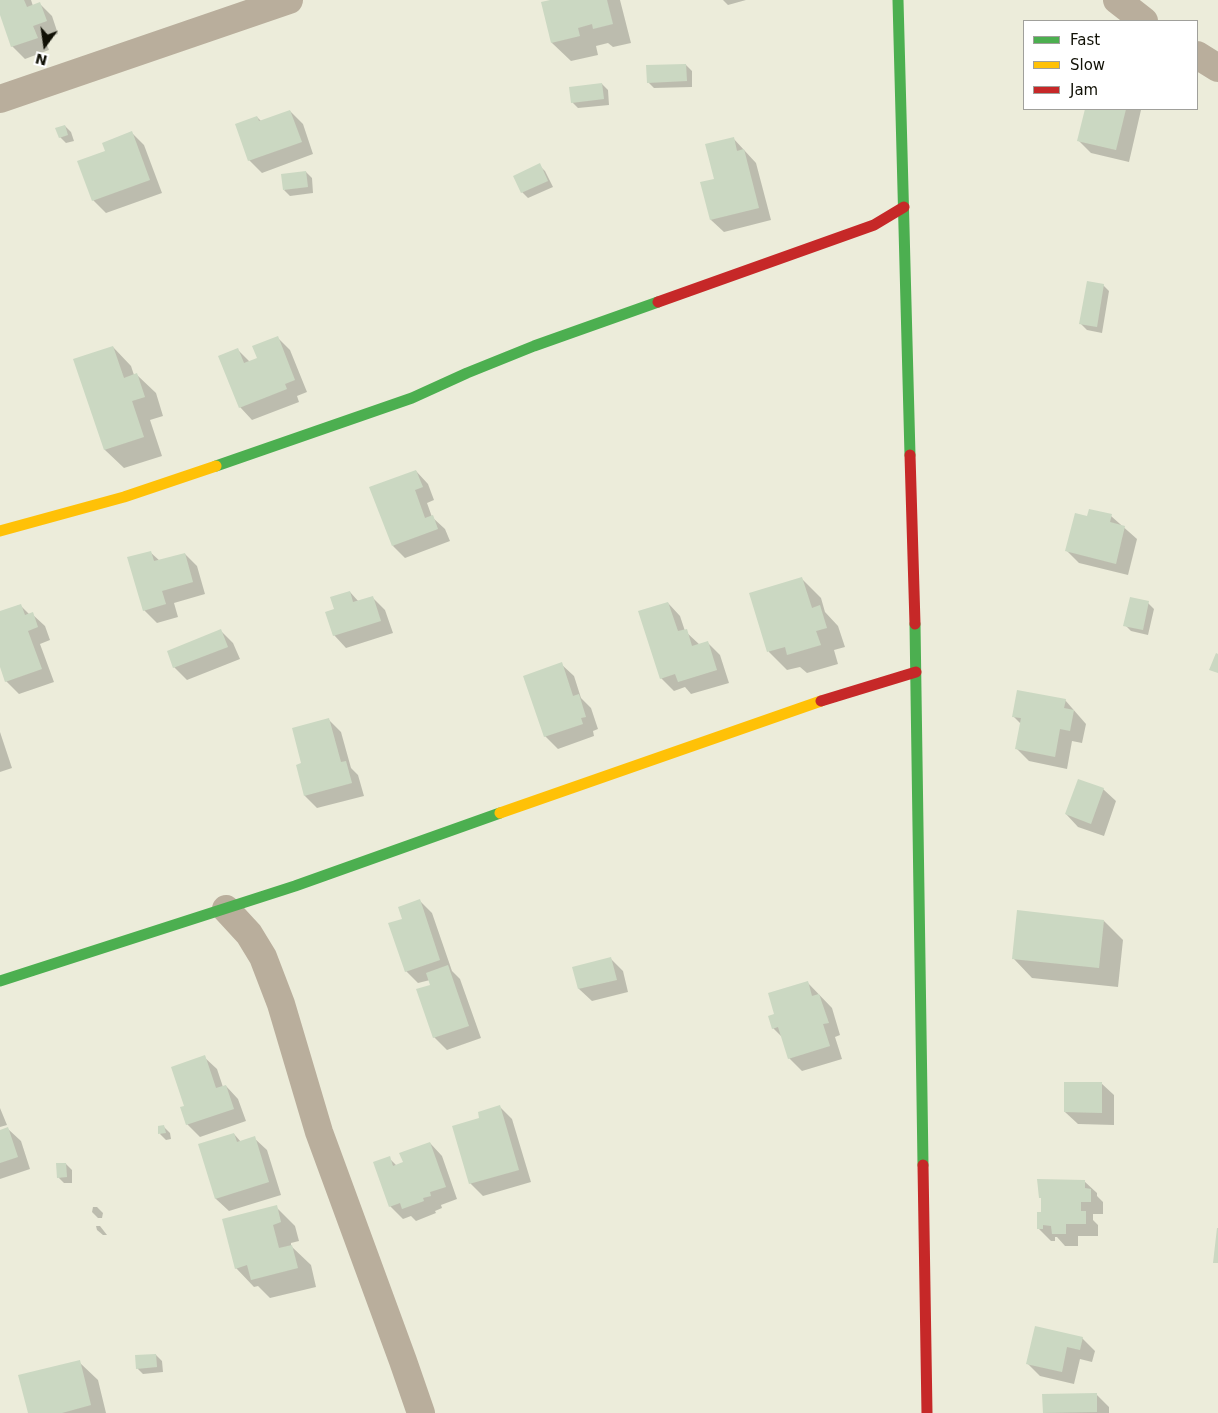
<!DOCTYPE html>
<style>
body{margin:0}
#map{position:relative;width:1218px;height:1413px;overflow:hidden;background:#ececda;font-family:"DejaVu Sans",sans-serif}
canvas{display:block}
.legend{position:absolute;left:1023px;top:20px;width:175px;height:90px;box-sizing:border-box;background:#fff;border:1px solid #a0a09b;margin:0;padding:6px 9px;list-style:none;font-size:15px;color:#111106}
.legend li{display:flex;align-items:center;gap:10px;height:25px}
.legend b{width:25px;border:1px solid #a0a09b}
.north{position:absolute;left:20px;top:20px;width:50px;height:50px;-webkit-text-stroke:4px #fff;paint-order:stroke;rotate:194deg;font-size:14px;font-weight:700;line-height:20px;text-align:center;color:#111106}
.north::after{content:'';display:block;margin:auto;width:18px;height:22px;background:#111106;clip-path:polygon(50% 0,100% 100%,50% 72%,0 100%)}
</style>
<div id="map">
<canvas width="1218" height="1413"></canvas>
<ul class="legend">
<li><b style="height:6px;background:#4caf50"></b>Fast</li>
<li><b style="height:6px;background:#ffc107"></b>Slow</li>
<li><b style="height:6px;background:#c62828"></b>Jam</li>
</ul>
<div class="north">N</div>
</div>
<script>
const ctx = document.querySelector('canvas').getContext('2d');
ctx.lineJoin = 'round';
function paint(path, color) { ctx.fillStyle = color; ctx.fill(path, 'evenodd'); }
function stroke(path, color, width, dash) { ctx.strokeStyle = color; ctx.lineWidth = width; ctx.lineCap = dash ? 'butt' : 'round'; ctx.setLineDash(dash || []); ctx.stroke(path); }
const shadow = new Path2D(`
 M0,0h31l2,6 7,-2 12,12 6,18 -13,5 4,11 -24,9 -13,-13 -12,-35z
 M551,0h69l11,43 -18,4 -5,-4 -12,3 2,9 -27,6 -19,-18z
 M723,0h23l-18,5z
 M686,65l6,6v16l-38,1 -6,-6z
 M602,84l6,6 1,15 -31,3 -6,-6z
 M1086,109l55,1 -12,52 -38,-9 -12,-12z
 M290,111l13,13 10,30 -51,19 -13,-13 8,-43 4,4z
 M65,126l6,6 3,9 -8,2 -6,-6z
 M132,133l12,12 18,48 -56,20 -13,-13 14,-48z
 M733,138l23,25 15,57 -47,12 -13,-12 5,-40z
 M539,165l6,6 8,16 -25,11 -6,-6z
 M306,172l6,6 1,15 -23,3 -6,-6z
 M1103,285l6,6 -7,42 -15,-3 -6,-6z
 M278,338l12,12 17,42 -10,4 2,6 -47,18 -12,-13 -2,-57 12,12 9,-3z
 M113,347l18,19 3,9h3l19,18 7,23 -13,4 12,36 -38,12 -19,-18 -31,-90z
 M416,471l12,13 6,16 -7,3 5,14 13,12 5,12 -45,17 -12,-12z
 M1111,516l26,23 -9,36 -49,-12 -13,-13 22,-33z
 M150,552l10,9 25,-7 12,12 8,28 -31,9 4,14 -21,6 -13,-13z
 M802,579l19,19 4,14 13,14 7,21 -11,3 4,14 -31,9 -7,-6 -13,3 -18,-18 -18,-58z
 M350,592l9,10 14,-4 12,12 8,23 -47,15 -12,-13 2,-25z
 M668,603l12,13 5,15 15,14 8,-2 12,12 9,28 -38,11 -6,-7 -11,4 -13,-13z
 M1148,603l6,6 -6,26 -17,-4 -6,-6z
 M20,605l10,10 2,-1 13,12 5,14 -10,4 14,38 -35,12 -13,-13 -6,-17v-52z
 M221,631l12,12 7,16 -53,21 -13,-13 -6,-15z
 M561,664l13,12 7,22 10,10 7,21 -5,2 1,5 -36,13 -13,-13z
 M1065,700l21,24 -4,19 -10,-2 -5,28 -38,-8 -12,-12 4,-25 -8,-8z
 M329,720l12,12 10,36 7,7 6,21 -47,12 -12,-12 -2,-32z
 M0,732l12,36 -12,4z
 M1103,789l13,12 -12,35 -26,-9 -12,-13z
 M419,900l13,13 20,58 8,8 21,59 -34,12 -13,-13 -2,-51 -2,-6 -12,3 -12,-12 -2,-51z
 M1104,921l19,19 -5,47 -86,-9 -18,-19z
 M611,959l12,12 5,21 -36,9 -13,-12 -5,-21z
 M807,982l25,26 8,27 -5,2 7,22 -40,12 -13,-13 -6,-20 -10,-10 3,-13z
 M204,1057l13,12 6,18 3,-1 12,13 8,22 -46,16 -13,-13 -2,-17z
 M1101,1083l13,12v30l-36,-1 -13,-12z
 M500,1107l12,12 19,63 -48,14 -13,-13 11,-64z
 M0,1108l7,17 -7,2z
 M164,1127l6,6 1,6 -5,1 -6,-6z
 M8,1129l13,12 9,28 -30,10v-48z
 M234,1134l7,8 13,-4 13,12 14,45 -52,16 -13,-12 -17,-54z
 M430,1143l12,13 15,43 -16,6 1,3 -7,3 1,2 -20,8 -5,-5 -8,3 -13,-13 -1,-48 8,8 7,-3z
 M66,1164l6,6v13h-8l-6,-6z
 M1084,1181l13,12v3l6,6v12h-10v6l5,5v11h-20v10h-13l-8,-9h-2v4h-4l-13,-13 4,-15z
 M93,1207h4l6,6 -1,5h-4l-6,-6z
 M276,1207l19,19 4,15 -8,2v3l20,19 5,22 -46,11 -12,-12 -4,1 -18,-19z
 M96,1226h4l7,9h-4l-6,-5z
 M1082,1338l13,13 -3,11 -12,-3 -6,25 -34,-8 -13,-13z
 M156,1355l6,6 1,11 -20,2 -6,-6z
 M79,1362l19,18 8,33h-77z
 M1096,1394l13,13v6h-65v-17z`);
const building = new Path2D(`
 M0,0h24l3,7 13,-5 7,19 -14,5 5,12 -27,9 -11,-32z
 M550,0h57l6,24 -20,5 -1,-5 -14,4 2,8 -29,7 -10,-41z
 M686,64l1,17 -40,2 -1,-18z
 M602,83l2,16 -33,4 -2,-16z
 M1085,109h41l-10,41 -39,-9z
 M290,110l12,32 -54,19 -13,-37 22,-8 2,5z
 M65,125l3,10 -9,3 -4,-10z
 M132,131l18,49 -58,21 -15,-40 28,-10 -3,-8z
 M734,137l3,14 7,-2 15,59 -49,12 -10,-38 14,-3 -9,-35z
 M540,163l8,18 -27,12 -8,-17z
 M306,171l2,16 -25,3 -2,-16z
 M1087,281l17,3 -7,43 -18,-3z
 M278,336l17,44 -10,4 2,5 -48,19 -21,-52 20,-8 6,15 13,-5 -5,-12z
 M113,346l11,32 13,-5 8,24 -13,4 12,36 -40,13 -31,-91z
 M416,470l7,17 -8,3 10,28 8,-3 5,14 -46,17 -23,-59z
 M1089,509l23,5 -2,8 15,4 -9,38 -51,-13 10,-38 12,3z
 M151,551l3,10 31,-8 8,29 -31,9 4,13 -23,7 -16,-54z
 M802,577l10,31 8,-3 7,23 -11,3 5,14 -34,10 -2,-8 -18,5 -18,-59z
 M350,591l3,11 20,-6 8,25 -48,15 -8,-24 9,-3 -4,-12z
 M1130,597l19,4 -6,29 -20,-4z
 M668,602l10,29 9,-2 5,17 16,-5 9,29 -39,12 -3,-8 -15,5 -22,-68z
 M21,604l4,11 8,-3 5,15 -10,4 14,38 -37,13 -5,-15v-56z
 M221,629l7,18 -55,21 -6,-17z
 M1216,653l2,1v19l-9,-3z
 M562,662l11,34 6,-2 7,23 -5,1 2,6 -39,13 -21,-61z
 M1017,690l49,9 -2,9 10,2 -4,21 -10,-2 -5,28 -40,-8 6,-31 -9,-1z
 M329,718l12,44 5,-1 6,22 -48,13 -8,-31 5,-2 -9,-35z
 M1078,779l26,9 -13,36 -26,-10z
 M420,899l20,61 -35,12 -17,-49 14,-4 -4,-12z
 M1017,910l87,10 -5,48 -87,-9z
 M611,957l6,23 -39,9 -6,-22z
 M448,965l21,61 -36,12 -17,-49 14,-4 -4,-12z
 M808,981l4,15 7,-2 10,29 -6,1 7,22 -42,13 -10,-32 -6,2 -4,-13 6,-2 -6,-21z
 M205,1055l11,33 10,-3 8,24 -48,16 -6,-18 4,-1 -13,-39z
 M1064,1082h38v31l-38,-1z
 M500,1105l19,65 -50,14 -17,-58 27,-8 -1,-6z
 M164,1125l2,8 -8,1v-8z
 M8,1127l10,30 -18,6v-33z
 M234,1133l3,9 18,-6 14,46 -54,17 -17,-55z
 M430,1142l16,45 -16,5 1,4 -8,2 1,3 -22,8 -2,-6 -11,4 -16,-45 17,-6 3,10 10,-4 -4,-9z
 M56,1163h10l1,14 -10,1z
 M1037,1179l48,1v8l6,1v13h-10v9h5v13h-20v10h-14l-1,-8 -8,-1v4h-6v-17h4v-14h-2z
 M277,1205l4,17 -8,3 6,23 13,-3 6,23 -47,12 -4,-15 -12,4 -13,-50z
 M1217,1228h1v35h-5z
 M1035,1326l48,11 -3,13 -13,-3 -5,25 -36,-8z
 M156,1354l1,13 -21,2 -1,-14z
 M80,1360l11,45 -29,8h-34l-10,-38z
 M1097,1393v19l-54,1 -1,-19z`);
const street = new Path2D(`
 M1117,0l27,21
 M1197,55l21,13
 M0,99l289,-99
 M226,909l23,25 14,23 18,47 38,128 84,229 18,52`);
const fast = new Path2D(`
 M898,0l12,455
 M216,466l196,-68 55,-25 67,-27 124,-44
 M915,624l8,541
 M0,981l295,-95 205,-73`);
const slow = new Path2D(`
 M0,531l124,-34 92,-31
 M500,813l321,-112`);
const jam = new Path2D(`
 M658,302l216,-77 30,-18
 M910,455l5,169
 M821,701l95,-29
 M923,1165l4,248`);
paint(shadow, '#0003');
paint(building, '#cbd8c2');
stroke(street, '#b9ae9c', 28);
stroke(fast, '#4caf50', 11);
stroke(slow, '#ffc107', 11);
stroke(jam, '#c62828', 11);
</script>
